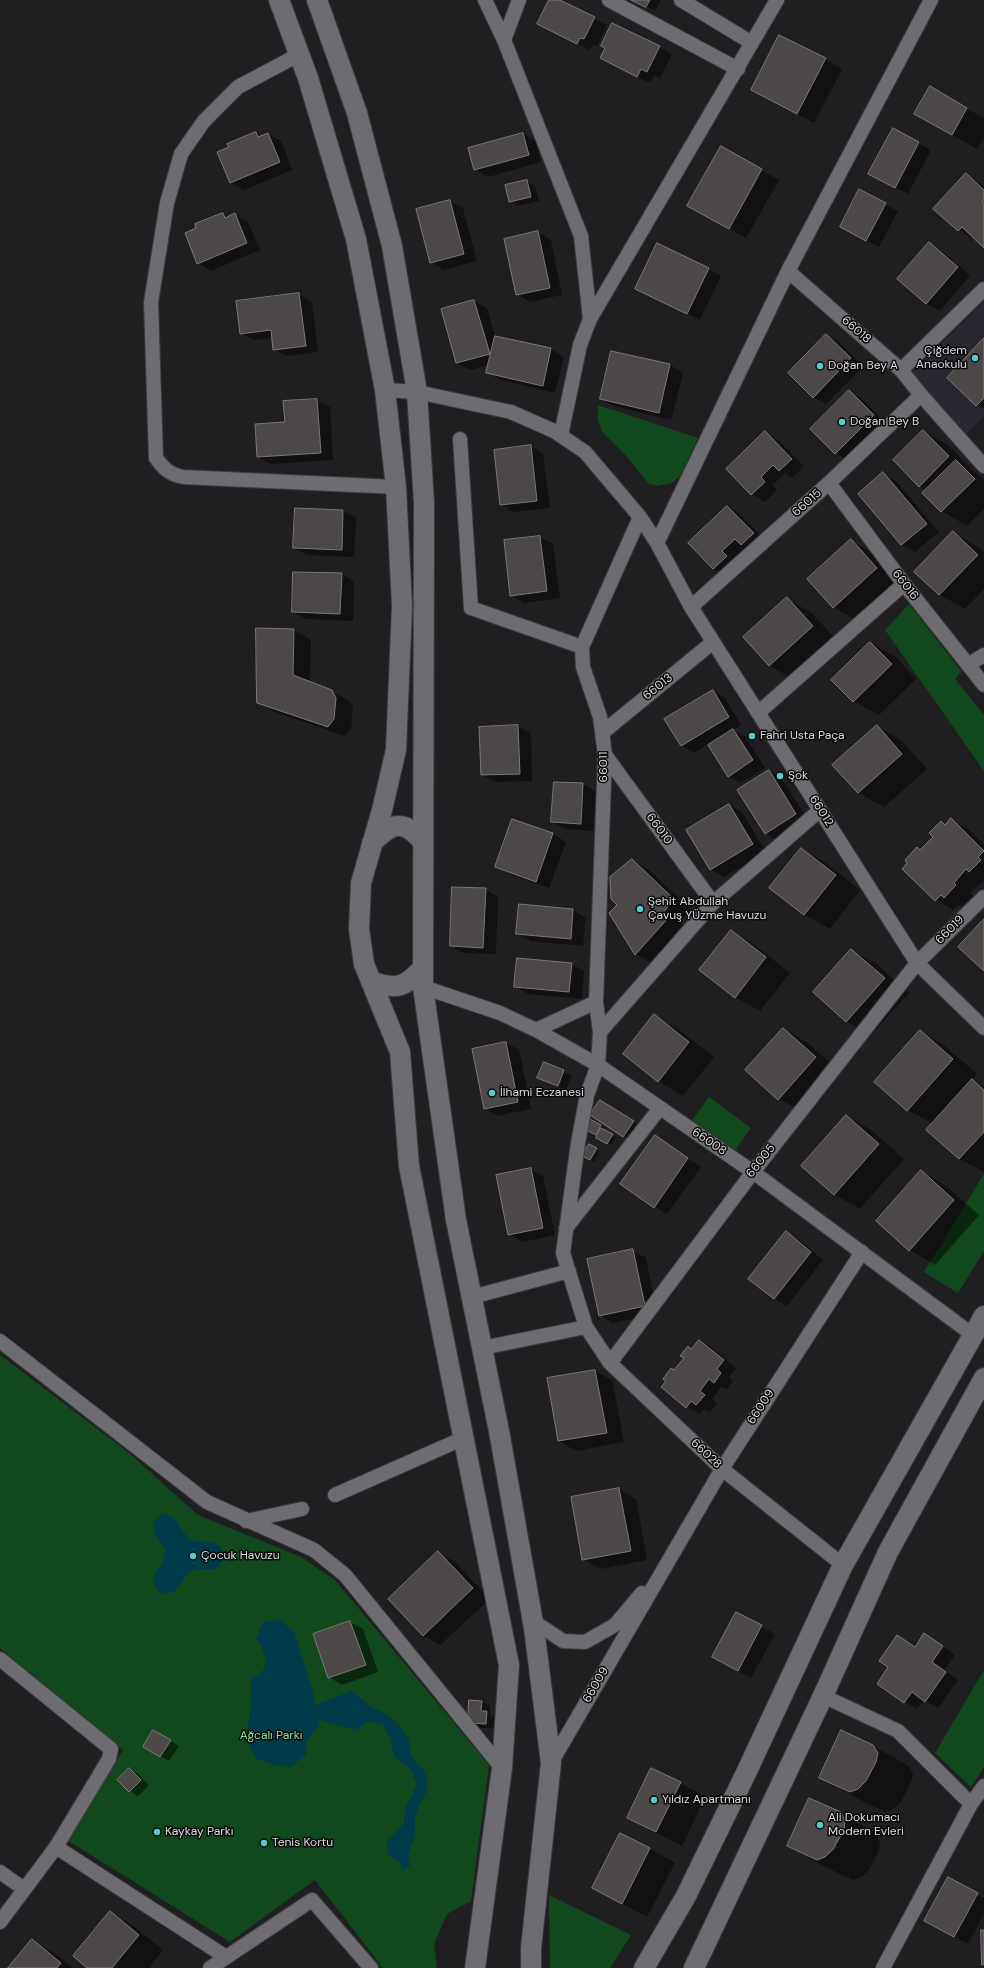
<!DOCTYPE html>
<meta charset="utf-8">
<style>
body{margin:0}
canvas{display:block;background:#1f1f22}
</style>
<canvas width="984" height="1968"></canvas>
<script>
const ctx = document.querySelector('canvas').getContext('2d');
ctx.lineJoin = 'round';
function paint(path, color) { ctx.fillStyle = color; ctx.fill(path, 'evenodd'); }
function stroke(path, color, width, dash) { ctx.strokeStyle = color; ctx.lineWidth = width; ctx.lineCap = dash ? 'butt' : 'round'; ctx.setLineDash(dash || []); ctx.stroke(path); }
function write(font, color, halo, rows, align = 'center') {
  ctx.font = font + ' "DM Sans",sans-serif'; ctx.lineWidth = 3; ctx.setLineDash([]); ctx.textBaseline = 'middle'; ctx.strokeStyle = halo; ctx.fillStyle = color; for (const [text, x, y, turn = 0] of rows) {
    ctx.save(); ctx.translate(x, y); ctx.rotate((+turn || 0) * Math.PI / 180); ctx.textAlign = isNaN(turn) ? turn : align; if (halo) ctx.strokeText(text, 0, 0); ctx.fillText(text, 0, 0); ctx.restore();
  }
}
const built = new Path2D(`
 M984,302v114l-19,20 -58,-59z`);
const green = new Path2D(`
 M598,405l100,33 -17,37 -9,8 -16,3 -8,-3 -20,-25 -26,-26 -4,-12z
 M909,604l52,67 -6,8 29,36v56l-99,-141z
 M709,1097l42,31 -16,22 -43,-30z
 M984,1174v77l-26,42 -34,-21z
 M0,1355l129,98 69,62 103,42 34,23 154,185 -18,136 -24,13 -13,30 3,24h-54l-68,-88 -85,62 -163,-102 56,-90 -123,-102z
 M984,1670v97l-13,20 -36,-34z
 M549,1895l82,40 -21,33h-60z`);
const water = new Path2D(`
 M162,1513c22,7 14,16 29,26 5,4 12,2 18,3 4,0 8,3 12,5l2,13 -6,8c-10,3 -18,0 -28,3 -9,13 -8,21 -26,23l-8,-7 -2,-10 10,-16 2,-10 -3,-7 -7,-10 -2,-11z
 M279,1619l15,13 17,53 4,20 37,-14 19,16 18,8 14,15 6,11 1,10 4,9 9,9 5,12 -1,9 -12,25v21l-7,18 2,12 -8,5 -1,-7 -12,-9 -2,-13 17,-19 1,-14 12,-24 -6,-15 -15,-12 -4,-8 -1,-10 -8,-15 -15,-4 -10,8 -12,-1 -28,-9 1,6 -12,16 -1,13 -15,13 -16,-2 -18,-6 -11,-20 5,-35v-26c22,-8 16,-24 5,-39l7,-17z`);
const shadow = new Path2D(`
 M550,0h8l49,25 -10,21 -4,-2 -3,6 -52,-26z
 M632,0h29l-6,11z
 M659,47l13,7 -12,24 -6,-3 -4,8 -49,-25z
 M825,59l17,10 -28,54 -62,-33z
 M930,88l54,30v19l-7,12 -62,-35z
 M893,129l38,21 -23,44 -26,-13z
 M256,133l6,3 6,-2 13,7 11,29 -48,20 -13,-7 -12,-30z
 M523,134l13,7 5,21 -53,15 -13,-8z
 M721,147l58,33 -33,58 -40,-22z
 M966,174l18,12v61l-11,-11 -2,2 -12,-8 -24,-21z
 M527,181l8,5 4,15 -21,5 -8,-5z
 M450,201l13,7 14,53 -33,9 -13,-8z
 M885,204l13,7 -19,36 -25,-13z
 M223,214l6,3 6,-2 13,7 12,28 -49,21 -13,-8 -2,-38z
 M538,232l13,8 11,55 -32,7 -13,-8z
 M929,243l13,8 28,24 -30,36 -13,-7 -29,-25z
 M708,269l13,7 -21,44 -51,-25z
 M299,294l13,8 6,50 -31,4 -13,-7 -1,-11 -19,2 -13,-7z
 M474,301l13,7 8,29 56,12 13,8 -9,36 -55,-13 -12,-7 2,-8 -20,5 -13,-7 -15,-53zM486,351l6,3v2l-7,-4z
 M826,335l13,7 25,24 -38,38 -13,-7z
 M984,340v69l-7,-4z
 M612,352l58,13 13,8 -12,47 -57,-14 -13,-7z
 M849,391l13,8 24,24 -37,38 -13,-8 -25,-24z
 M317,400l13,7 3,53 -62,4 -13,-7 28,-34z
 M923,431l25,14 26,27 10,7v30l-17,17 -25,-15 -15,-21 -7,-4z
 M766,433l12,7 26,26 -12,12 -7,-5 -12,12 4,5 -12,12 -13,-8 -24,-25z
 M531,446l12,8 7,54 -36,4 -13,-7z
 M884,474l12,7 43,51 -24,20 -13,-7 -43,-51z
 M728,507l12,7 26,27 -12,11 -7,-5 -12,12 -8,17 -13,-7 -24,-26z
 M296,509l47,2 13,7 -2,39 -47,-2 -13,-7z
 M953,532l25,15 6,5v37l-19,20 -25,-14 -24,-23z
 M540,537l13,7 7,54 -36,5 -13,-8 -6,-54z
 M851,541l26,14 24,28 -43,38 -25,-14z
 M342,574l12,8 -1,39 -47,-2 -13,-7z
 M787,599l25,14 25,28 -43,39 -25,-15z
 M294,630l17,10 -1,42 21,8 18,11 4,7 -2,21 -6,7 -70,-24 -17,-10z
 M871,643l25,14 20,22 -37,36 -26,-14z
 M713,691l12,7 16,27 -8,5 13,7 19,31 -24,15 -13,-7 -20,-32 -14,9 -12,-7 -16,-27z
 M518,726l13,8 1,47 -37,1 -13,-7 -2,-47z
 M877,726l25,15 25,28 -43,38 -25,-14 -25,-28z
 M769,771l12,7 28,43 -31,20 -12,-8z
 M555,783l28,1 13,8 -3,39 -28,-2 -13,-7z
 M729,805l13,7 24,40 -42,25 -13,-7 -24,-39z
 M512,820l41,14 13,8 -17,46 -40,-14 -13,-7z
 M951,820l17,9 16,16v35l-14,13 3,3 -12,11 -3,-2 -5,5 -17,-10 -33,-31 15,-20 3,1 13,-13 7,-15 5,3z
 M801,849l25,14 34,27 -30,39 -25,-14 -34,-28z
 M632,860l17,10 42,39 -11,14 6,5 -33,36 -17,-10 -25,-40 7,-9z
 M485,889l13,8 -2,57 -33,-1 -12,-7z
 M520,905l53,5 13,8 -3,28 -53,-5 -13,-8z
 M731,931l25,15 34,27 -30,38 -25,-14z
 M851,950l26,14 32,29 -38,42 -25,-14z
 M572,964l12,7 -2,28 -54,-5 -13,-7z
 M654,1016l25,14 35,27 -31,39 -25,-15z
 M783,1029l25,14 32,29 -36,41 -25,-14z
 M920,1031l25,15 32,28 -5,6 12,7v85l-24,-13 -32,-29 5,-6 -25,-14 -32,-29z
 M506,1043l13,7 12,59 -34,7 -12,-8z
 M545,1063l27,13 -6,14 -28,-13z
 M609,1106l32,21 -9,14 -41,-26z
 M846,1116l25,14 33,29 -44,50 -25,-14 -33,-29z
 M590,1120l14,8 -1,2 13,7 -5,8 -25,-16z
 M655,1136l46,31 -34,47 -12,-7z
 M589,1145l11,6 -6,11 -10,-6z
 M530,1169l13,7 12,59 -33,7 -13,-8z
 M921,1171l25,15 33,29 -44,50 -25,-15z
 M786,1233l13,7 24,20 -36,46 -13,-8z
 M633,1251l13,7 11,56 -45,9 -12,-8z
 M699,1341l13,7 24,20 -7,9 4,4 -6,8 -5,-3 -10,13 5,4 -7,9 -6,-3 -4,5 -13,-7 -25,-20z
 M595,1371l17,9 12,62 -48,9 -17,-10 -11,-62z
 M619,1489l17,10 11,61 -47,9 -17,-10z
 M438,1552l17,10 35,37 -50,46 -17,-10z
 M737,1613l38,21 -24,44 -38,-21z
 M350,1622l13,7 15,43 -36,13 -13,-8z
 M897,1636l19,11 21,-5 18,13 -11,15 14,10 -20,28 -14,-8 -7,9 -12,-7 -16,-35z
 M482,1702l8,4v8l5,3v11h-17l-9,-5z
 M153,1731l26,15 -10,15 -25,-15z
 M873,1746l36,20 4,8 -2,8 -10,20 -8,7 -7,3 -30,-14 -35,-21z
 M129,1769l9,5 11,11 -11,11 -8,-5 -11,-11z
 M680,1783l25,14 -23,49 -54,-28z
 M840,1813l36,21 4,8 -1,8 -10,20 -8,7 -8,3 -30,-14 -35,-21zM836,1845l2,2 -10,9v-2z
 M650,1849l25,14 -28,54 -54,-29z
 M948,1879l36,19v15l-16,31 -30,-16z
 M110,1912l25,15 28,23 -14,18h-60z
 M32,1940l25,15 16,13h-63z`);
const building = new Path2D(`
 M549,0h11l35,17 -11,22 -4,-1 -3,6 -40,-20z
 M631,0h19l-4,7z
 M612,23l48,23 -13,26 -6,-3 -4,8 -37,-19 5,-10 -4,-2z
 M779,35l47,23 -29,56 -46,-24z
 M930,86l37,22 -15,27 -38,-21z
 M893,128l26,14 -24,46 -27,-14z
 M256,132l2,5 10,-4 12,29 -50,21 -13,-31 12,-5 -2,-3z
 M523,133l6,22 -55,15 -6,-22z
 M721,146l41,23 -33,60 -42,-23z
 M966,173l18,17v10l-2,2 2,1v45l-22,-21 -4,4 -25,-22z
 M527,180l4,17 -22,5 -4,-17z
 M859,189l27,14 -20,38 -26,-14z
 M450,200l14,54 -34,9 -14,-54z
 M223,213l2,5 10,-5 12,30 -50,21 -12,-31 11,-5 -1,-4z
 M538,231l12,57 -34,7 -12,-56z
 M929,242l29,25 -32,37 -29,-25z
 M657,243l52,25 -22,46 -52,-25z
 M299,293l7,53 -33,4 -2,-20 -31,4 -4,-33z
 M474,300l16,54 -34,9 -15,-54z
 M826,334l25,24 -38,40 -25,-25z
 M495,336l56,12 -8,38 -57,-13z
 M984,338v60l-8,8 -29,-28z
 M611,351l59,13 -11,49 -59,-14z
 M849,390l25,25 -39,39 -25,-25z
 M317,399l4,54 -64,4 -2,-33 30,-2 -2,-21z
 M923,430l26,26 -30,31 -26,-27z
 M765,431l27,28 -13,12 -6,-6 -12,12 4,5 -14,13 -25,-26z
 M531,445l6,56 -37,4 -6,-55z
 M956,460l19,19 -34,33 -19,-19z
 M883,472l44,52 -26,21 -43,-51z
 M727,506l27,27 -13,12 -6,-6 -13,12 5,5 -14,13 -25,-26z
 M295,508l48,2 -1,40 -49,-2z
 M953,531l25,24 -39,40 -25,-23z
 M540,536l7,55 -37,5 -6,-56z
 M851,539l26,29 -44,40 -26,-29z
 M293,572l49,1 -2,41 -48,-2z
 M787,597l26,29 -44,40 -26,-29z
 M256,628l38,1 -1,46 39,15 4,8 -2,21 -6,8 -71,-24z
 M870,642l22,22 -39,38 -22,-22z
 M713,690l16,27 -48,29 -17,-27z
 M518,725l2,49 -39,1 -2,-48z
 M877,725l25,29 -44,39 -26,-28z
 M733,729l20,31 -25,17 -20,-32z
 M769,770l27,44 -31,20 -28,-44z
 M554,782l29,1 -2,41 -30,-2z
 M729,804l24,40 -43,26 -24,-40z
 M951,818l33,33 -6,6 3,3 -12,12 -3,-3 -12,14 2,2 -12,13 -3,-3 -6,6 -33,-32 5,-6 -2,-3 12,-13 3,3 13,-13 -4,-4 12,-12 4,4z
 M512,819l41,14 -17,49 -41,-15z
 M801,848l35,27 -32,40 -35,-27z
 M632,859l42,40 -11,14 6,4 -34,38 -26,-42 8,-8 -6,-6 -1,-22z
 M452,887l34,1 -3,60 -33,-2z
 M519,904l54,5 -2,30 -55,-5z
 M984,919v52l-26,-24z
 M731,930l35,27 -31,41 -36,-28z
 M851,949l34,29 -39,44 -33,-30z
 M517,958l55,5 -3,29 -55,-5z
 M654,1014l35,28 -31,40 -35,-28z
 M783,1028l33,29 -38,43 -33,-30z
 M920,1030l33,29 -46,52 -33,-29z
 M506,1042l12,60 -34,7 -12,-60z
 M544,1062l20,8 -6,16 -21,-8z
 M972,1079l12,11v42l-25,27 -33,-29z
 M600,1100l34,21 -11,16 -33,-22z
 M846,1115l33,29 -45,51 -33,-29z
 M590,1119l11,6 -5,10 -12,-6z
 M601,1128l12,6 -6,10 -11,-6z
 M655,1135l33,23 -34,50 -34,-24z
 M589,1144l8,4 -7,12 -8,-4z
 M531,1168l12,60 -35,7 -12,-60z
 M921,1170l33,30 -45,51 -33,-30z
 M786,1231l25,21 -37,47 -26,-20z
 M633,1249l12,57 -46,10 -12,-57z
 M699,1340l25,20 -7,9 4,4 -7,10 -5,-4 -9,12 5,4 -9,10 -5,-4 -5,7 -25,-21 5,-6 -3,-2 8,-11 3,2 10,-12 -4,-2 8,-10 3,3z
 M595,1370l12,63 -49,8 -11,-63z
 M619,1488l12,63 -49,9 -11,-63z
 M438,1551l35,37 -50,48 -35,-37z
 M736,1612l26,13 -24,46 -26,-14z
 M350,1621l16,44 -38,13 -15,-44z
 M924,1633l19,13 -11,16 14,10 -21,30 -13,-10 -8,11 -27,-19 11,-17 -9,-6 18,-26 18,12z
 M469,1700l13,1 -1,10h6l-1,13 -18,-1z
 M153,1730l18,10 -11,17 -17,-10z
 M841,1730l32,15 5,8 -2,9 -10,19 -8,8 -8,3 -31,-14z
 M129,1768l12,12 -12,12 -12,-12z
 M651,1768l30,14 -25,50 -29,-14z
 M809,1798l32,14 4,9 -1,9 -11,19 -8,8 -8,3 -30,-14z
 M620,1833l30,15 -28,56 -30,-16z
 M948,1877l30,16 -24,44 -30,-16z
 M110,1911l29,24 -27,33h-25l-14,-12z
 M981,1930h3v34l-2,1z
 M32,1939l29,24 -4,5h-49z`);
const street = new Path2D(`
 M485,0l19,40 77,196 9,83
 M609,0l129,69
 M681,0l71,43
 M504,40l15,-40
 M300,54l-62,33 -34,34 -23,33 -14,49 -16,99 5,156c8,11 13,16 27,19l213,10
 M788,271l113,99 20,25 63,71
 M901,370l83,-81
 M385,390l32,2 94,20 43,19 31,21 55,65 17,26 34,64 226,356 67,65
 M561,435l19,-90 10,-26 187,-319
 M460,439l11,169 111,39
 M829,483l75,101 80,101
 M657,543l131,-272 143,-271
 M691,607l138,-124 92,-88
 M968,665l16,-10
 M758,713l146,-129
 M602,733l111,-91
 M605,755l108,148
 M820,810l-107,93 -113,129 -2,33 -11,30 -9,48 -15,110 23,74 24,36 112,106 121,96
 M423,987l77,26 36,17 62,35 155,107 220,163
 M536,1030l60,-28
 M600,1032l-4,-30 9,-247 -5,-38 -17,-50 -1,-20 58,-130
 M566,1228l94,-120
 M472,1297l97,-26
 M0,1341l207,161 107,48 31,25 157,193
 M482,1348l104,-21
 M610,1363l143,-191 164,-209 67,-66
 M335,1495l129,-57
 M246,1521l56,-12
 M533,1621l30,20 22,1 30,-17 27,-32
 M0,1659l111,90 -2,10 -53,88 -56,75
 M823,1696l75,35 73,73
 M551,1763l171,-294 140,-217
 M56,1847l170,110
 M0,1872l24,17
 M210,1968l102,-68 59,68
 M883,1968l88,-164 13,-18`);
const secondary = new Path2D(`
 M279,0l29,78 48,161 29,151 11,97 6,119 -6,144 -14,60 -21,73 -2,46 5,35 36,88 9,114 100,499 -7,103 -27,200
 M317,0l40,113 35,133 25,146 7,111 -1,484 33,233 43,211 35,197 17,135 -20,185v20
 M372,843c19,-20 32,-25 51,-1
 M373,982c25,8 32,5 50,-14
 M644,1968l42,-72 61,-125 96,-206 141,-249
 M694,1968l129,-272 65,-144 96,-174`);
const markers = [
 [975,358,4,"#54cdc8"],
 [820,366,4,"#54cdc8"],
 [842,422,4,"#54cdc8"],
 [752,736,4,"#54cdc8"],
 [780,776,4,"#54cdc8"],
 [640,909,4,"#54cdc8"],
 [492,1093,4,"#54cdc8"],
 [193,1556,4,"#54cdc8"],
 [654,1800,4,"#54cdc8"],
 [820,1825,4,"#54cdc8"],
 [157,1832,4,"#54cdc8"],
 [264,1843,4,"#54cdc8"]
];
const streetNames = [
 ["66018",856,330,41],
 ["66015",807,503,-42],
 ["66016",905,585,52],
 ["66013",658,687,-39],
 ["66011",604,767,-90],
 ["66012",821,811,58],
 ["66010",659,829,54],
 ["66019",950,930,-45],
 ["66008",709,1142,34],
 ["66005",761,1161,-52],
 ["66009",761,1407,-57],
 ["66028",706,1454,43],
 ["66009",596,1685,-60]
];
const poiNames = [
 ["Çiğdem",967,351,"right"],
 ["Anaokulu",967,365,"right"],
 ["Doğan Bey A",828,366],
 ["Doğan Bey B",850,422],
 ["Fahri Usta Paça",760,736],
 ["Şok",788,776],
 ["Şehit Abdullah",648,902],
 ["Çavuş YÜzme Havuzu",648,916],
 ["İlhami Eczanesi",500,1093],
 ["Çocuk Havuzu",201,1556],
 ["Yıldız Apartmanı",662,1800],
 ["Ali Dokumacı",828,1818],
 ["Modern Evleri",828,1832],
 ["Kaykay Parkı",165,1832],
 ["Tenis Kortu",272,1843]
];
const parkNames = [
 ["Ağcalı Parkı",271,1736]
];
paint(built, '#292830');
paint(green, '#11481c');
paint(water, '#003b4c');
paint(shadow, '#0007');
paint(building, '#4c4847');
stroke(building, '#7d7877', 1);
stroke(street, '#3c3c3e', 16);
stroke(secondary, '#3c3c3e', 22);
stroke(street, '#6d6c70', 14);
stroke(secondary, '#6d6c70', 20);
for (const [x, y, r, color] of markers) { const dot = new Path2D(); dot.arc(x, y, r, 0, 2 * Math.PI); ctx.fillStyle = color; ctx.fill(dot); stroke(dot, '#09090a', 1.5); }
write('12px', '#dcdcde', '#09090a', streetNames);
write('12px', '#dcdcde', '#09090a', poiNames, 'left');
write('12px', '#8fe398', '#09090a', parkNames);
</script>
